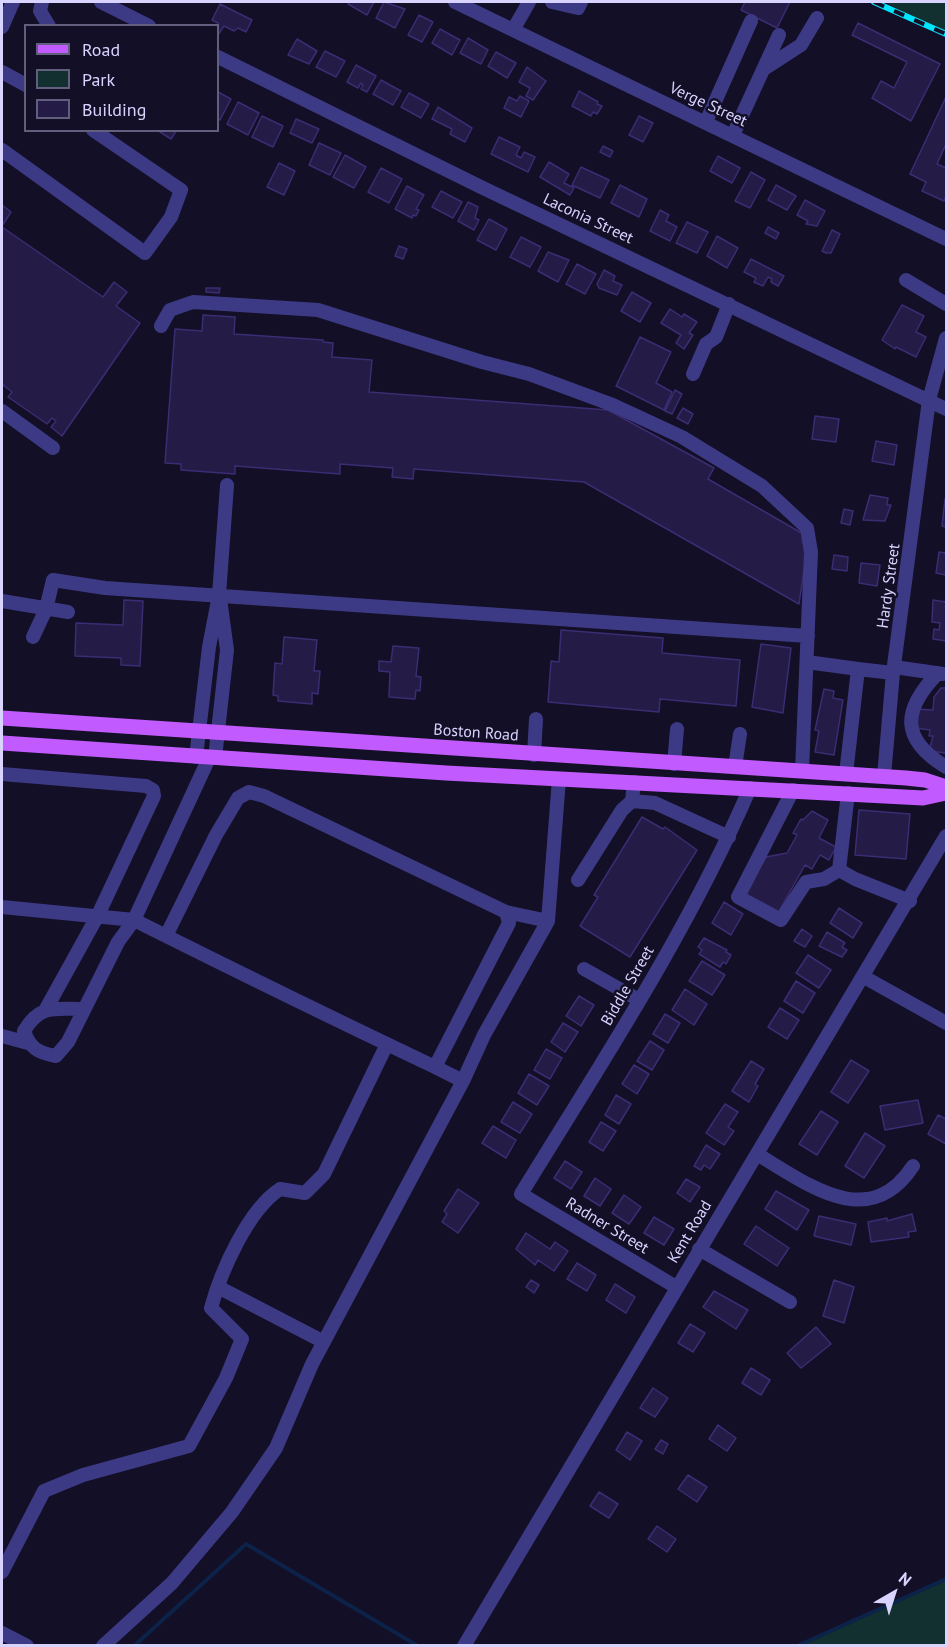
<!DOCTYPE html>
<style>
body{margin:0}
#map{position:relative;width:948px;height:1647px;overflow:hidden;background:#130f26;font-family:"PT Sans",sans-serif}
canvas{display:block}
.frame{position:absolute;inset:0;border:3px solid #d9d4ff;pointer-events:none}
.legend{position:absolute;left:24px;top:24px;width:195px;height:108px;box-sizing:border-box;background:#130f26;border:2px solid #625e7d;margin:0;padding:8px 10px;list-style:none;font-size:18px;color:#d9d4ff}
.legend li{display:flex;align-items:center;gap:12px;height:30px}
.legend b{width:30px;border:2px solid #625e7d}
.north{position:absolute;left:864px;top:1563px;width:60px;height:60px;-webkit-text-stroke:4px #130f26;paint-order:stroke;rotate:39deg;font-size:16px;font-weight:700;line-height:24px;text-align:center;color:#d9d4ff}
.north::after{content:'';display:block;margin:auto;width:21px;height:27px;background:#d9d4ff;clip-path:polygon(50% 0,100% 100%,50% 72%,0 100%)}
</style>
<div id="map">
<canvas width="948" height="1647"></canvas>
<div class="frame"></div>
<ul class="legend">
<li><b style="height:8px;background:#c25bff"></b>Road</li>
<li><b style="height:16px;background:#12302f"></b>Park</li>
<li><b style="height:16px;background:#241b47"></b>Building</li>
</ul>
<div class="north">N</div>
</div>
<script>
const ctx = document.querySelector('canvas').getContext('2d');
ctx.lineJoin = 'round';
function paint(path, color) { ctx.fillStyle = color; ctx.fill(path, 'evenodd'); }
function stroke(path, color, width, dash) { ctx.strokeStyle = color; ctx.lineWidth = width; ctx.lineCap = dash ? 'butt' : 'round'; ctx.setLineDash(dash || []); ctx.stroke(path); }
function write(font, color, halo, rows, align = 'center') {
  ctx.font = font + ' "PT Sans",sans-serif'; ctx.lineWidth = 5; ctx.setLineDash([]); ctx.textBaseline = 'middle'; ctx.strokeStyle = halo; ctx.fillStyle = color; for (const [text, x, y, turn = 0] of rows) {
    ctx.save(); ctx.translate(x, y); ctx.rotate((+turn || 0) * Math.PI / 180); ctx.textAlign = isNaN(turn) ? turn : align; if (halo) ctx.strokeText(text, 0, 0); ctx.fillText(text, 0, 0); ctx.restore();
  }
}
const green = new Path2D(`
 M885,2h61v34z
 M946,1579v66h-150l144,-62z`);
const stream = new Path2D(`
 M134,1646l112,-102 172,102
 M797,1646l149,-67`);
const building = new Path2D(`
 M349,2h25l-7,13 -19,-11z
 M384,2l21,7 -10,19 -19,-10z
 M745,2h45l-13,26 -36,-18z
 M220,4l32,16 -6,12 -8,-4 -4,3 -10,-5 -6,9v-12l-6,-3z
 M419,15l14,7 -11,20 -14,-7z
 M858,23l82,41 -29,57 -39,-23 9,-17 13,7 13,-26 -55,-27z
 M440,29l20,11 -8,15 -20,-12z
 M468,38l20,12 -7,14 -21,-11z
 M297,39l20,12 -8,13 -21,-9z
 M325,51l20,10 -9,16 -20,-10z
 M496,52l20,11 -9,15 -19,-12z
 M356,65l20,11 -9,16 -6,-3 2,-4 -2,-2 -3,5 -11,-6z
 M527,67l19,14 -13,19 -7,-4 4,-8 -11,-6z
 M381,80l20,11 -8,14 -20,-11z
 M579,91l19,11 -1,2 5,2 -5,8 -4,-2 -2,4 -19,-10z
 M218,92l13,7 -11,21 -2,-1z
 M409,93l20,11 -8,14 -20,-11z
 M520,96l9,5 -8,16 -17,-9 5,-11 8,4z
 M946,97v47l-9,20 9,4v28l-2,5 -22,-10 4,-9 -16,-8z
 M238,102l21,11 -11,22 -21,-11z
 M438,107l34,21 -7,14 -15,-8 2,-5 -20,-10z
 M262,116l21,10 -10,21 -21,-10z
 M639,116l14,7 -10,19 -14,-7z
 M296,119l23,10 -7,14 -22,-10z
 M157,130h20l-6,9z
 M499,137l21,10 -4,8 5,3 3,-6 11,5 -7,15 -37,-18z
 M319,143l22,10 -11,22 -21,-10z
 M603,146l10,5 -3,6 -10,-5z
 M345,155l21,12 -12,21 -21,-11z
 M718,156l22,12 -8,15 -22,-12z
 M549,162l20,12 -5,9 10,5 -4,7 -30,-18z
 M279,163l16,8 -11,24 -17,-8z
 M581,167l28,13 -9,18 -28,-13z
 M381,168l21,11 -13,24 -21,-11z
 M751,172l14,8 -15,28 -15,-7z
 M620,185l27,14 -8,18 -28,-14z
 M776,185l20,11 -9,14 -19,-10z
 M407,186l17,9 -8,14 3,1 -3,6 -3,-1 -1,3 -17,-9z
 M441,191l21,11 -9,16 -21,-11z
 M805,200l20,11 -8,15 -11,-2 2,-3 -11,-6z
 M468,202l10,5 -3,11 4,2 -5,10 -16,-9z
 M2,205l9,7 -9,14z
 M660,210l9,5 -3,6 11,6 -7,14 -20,-10z
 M489,219l18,10 -11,21 -19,-10z
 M687,222l21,10 -11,21 -21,-10z
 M2,227l101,70 11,-15 13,10 -11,14 24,17 -78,113 -11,-9 5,-6 -4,-3 -5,6 -39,-27 4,-5 -10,-8z
 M768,227l11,6 -3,6 -11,-6z
 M832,230l8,4 -9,19h-5l-4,-2z
 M717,236l21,12 -11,20 -20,-12z
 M521,237l20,10 -11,20 -20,-10z
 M399,246l8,3 -4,10 -8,-3z
 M548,252l21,8 -11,22 -20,-11z
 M751,259l33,17 -6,10 -7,-4 1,-3 -4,-2 -5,9 -9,-4 2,-4 -12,-6z
 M577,264l19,10 -11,20 -19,-10z
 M604,270l11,6 -2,5 9,4 -5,10 -18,-7 -2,-4z
 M206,288h14l-1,5 -13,-1z
 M632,292l19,11 -11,19 -19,-11z
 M902,305l22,11 -8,16 10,5 -10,20 -20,-10 -1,2 -13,-9z
 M670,309l12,8 2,-3 13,8 -8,11 4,2 -9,14 -8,-6 5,-8 -20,-12z
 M203,315l32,2 -1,17 89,6v2l10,1 -1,14 40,3 -3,32 239,18 106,58 -6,11 97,56v28l-6,41 -215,-122 -170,-13 -1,10 -21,-2 1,-9 -53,-4v10l-105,-8v8l-54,-4v-6l-16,-1 10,-134 27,2z
 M640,337l31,15 -15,31 16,9 -8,18 -48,-24z
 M675,390l7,4 -10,20 -7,-3z
 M683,408l10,6 -5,10 -11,-6z
 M815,416l24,3 -3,23 -24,-3z
 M876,441l21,4 -3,20 -22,-4z
 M870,495l18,3 -1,7h4l-6,16 -22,-1z
 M945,499h1v28l-4,-1z
 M844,509l9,2 -3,14 -9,-2z
 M939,552l7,1v22l-10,-2z
 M834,555l14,2 -1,14 -15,-2z
 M861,563l19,2 -3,21 -18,-3z
 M124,600l19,1 -3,65 -19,-1v-7l-46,-2 1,-33 47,2z
 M933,600l13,2v39l-13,-2 1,-10 5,1 1,-7 -8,-1z
 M561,630l102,8 -1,15 78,7 -4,46 -76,-7 -1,13 -111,-10 3,-41 8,1z
 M284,637l33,3 -3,31h6l-2,23 -6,-1v11l-34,-3v-5l-5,-1 2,-32 7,1z
 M761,644l30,4 -8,65 -31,-6z
 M393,646l26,2 -3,28 5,1 -1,14 -4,-1 -1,9 -26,-2 1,-25 -11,-1v-10l12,1z
 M941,688h5v65l-17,-2 4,-15h-4l1,-6 -15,-2 1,-19 17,1 1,-13z
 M824,689l10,2 -1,7 10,2 -9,55 -19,-3 4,-21 -4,-1z
 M859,810l51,4 -4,45 -51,-4z
 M812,811l16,9 -9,18 17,9 -7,13 -9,-5 -8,14 -7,-4 -27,48 -33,-18 21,-38 21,-4 10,-18 -4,-2 8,-14 2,1z
 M642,817l21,12 2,-2 32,23 -67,107 -50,-31 18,-29 -4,-2z
 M724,902l19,12 -12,21 -19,-12z
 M839,908l23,15 -9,15 -23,-15z
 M802,929l10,7 -7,11 -11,-6z
 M827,932l18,11 -3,4 5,3 -5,7 -23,-11z
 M704,938l23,12 -1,2 5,3 -5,9 -3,-2 -3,5 -21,-13 3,-4 -4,-3z
 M808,955l23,15 -12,18 -23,-15z
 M702,961l23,14 -13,20 -23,-14z
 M796,981l19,12 -12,20 -19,-12z
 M685,989l22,15 -13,21 -22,-15z
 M579,996l15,9 -13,21 -15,-10z
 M780,1008l19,12 -12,19 -19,-12z
 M665,1014l15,9 -12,20 -15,-9z
 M563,1023l15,9 -13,20 -14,-10z
 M650,1041l14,9 -12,20 -15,-9z
 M546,1049l16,9 -12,21 -16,-9z
 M851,1060l18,11 -21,32 -17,-11z
 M751,1061l13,8 -9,15 3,2 -9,16 -17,-11z
 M634,1065l15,9 -12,20 -15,-10z
 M529,1074l20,12 -12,19 -19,-12z
 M616,1095l15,9 -12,20 -14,-9z
 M918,1100l5,23 -38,7 -5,-24z
 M513,1102l19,12 -12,19 -19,-11z
 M725,1104l13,8 -10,15 6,4 -10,14 -18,-12z
 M821,1111l17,11 -21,33 -18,-11z
 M938,1115l8,4v25l-18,-10z
 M601,1122l15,9 -13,20 -14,-9z
 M493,1126l23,14 -10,18 -24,-15z
 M865,1133l20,13 -21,32 -19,-12z
 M706,1145l14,9 -10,15 -6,-4 -3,5 -7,-4z
 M565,1161l17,11 -11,17 -17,-11z
 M595,1178l16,11 -11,17 -16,-10z
 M686,1179l14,8 -10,15 -13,-9z
 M458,1189l21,14 -21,30 -16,-11 5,-8 -3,-3z
 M776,1191l33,19 -12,20 -32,-21z
 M624,1195l17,12 -12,17 -17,-11z
 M912,1214l4,17 -8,1 1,5 -38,5 -3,-20 19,-4v3z
 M819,1216l37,8 -5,21 -37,-9z
 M654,1217l20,12 -10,16 -20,-12z
 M756,1226l33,22 -12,18 -33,-22z
 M526,1233l24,16 5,-7 13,9 -14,20 -16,-11 -3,5 -19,-16z
 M577,1263l19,12 -9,16 -20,-12z
 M531,1280l8,5 -5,8 -8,-6z
 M834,1280l20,7 -10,36 -21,-7z
 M615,1284l20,13 -9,16 -20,-13z
 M714,1291l34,19 -12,19 -33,-22z
 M690,1324l15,9 -12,19 -15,-9z
 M816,1327l15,17 -30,24 -14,-15z
 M751,1368l19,12 -9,15 -19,-12z
 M653,1388l15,10 -13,19 -15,-9z
 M718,1425l18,13 -9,13 -18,-12z
 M627,1432l15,9 -12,19 -14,-10z
 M661,1440l7,4 -5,10 -8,-5z
 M688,1475l19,12 -10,15 -19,-13z
 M599,1492l19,12 -9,14 -19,-12z
 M657,1526l19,13 -9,13 -19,-13z`);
const minor = new Path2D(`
 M42,2l-2,9 9,15
 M101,2l48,24
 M455,2l491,237
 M552,2l26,6 3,-6
 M2,27l11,-25
 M513,30l16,-28
 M218,57l265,131 463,221
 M764,69l37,-24 16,-27
 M2,72l24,13
 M706,122l45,-101
 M733,135l46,-100
 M2,150l143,103 26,-36 10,-27 -88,-60
 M906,280l40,24
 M161,326l9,-16 23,-8 125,8 164,52 47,12 84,31 69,32 80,49 45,42 4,24 -9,219
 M693,374l13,-30 10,-7 13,-33
 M2,411l51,37
 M2,601l66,11
 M33,637l13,-28 7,-29 52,8 703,48
 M807,662l51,7
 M894,667l49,7
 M938,673c-36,37 -38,66 8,94
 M534,755l2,-36
 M196,757l13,-110 10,-52 8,-110
 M215,758l12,-108 -6,-44
 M674,764l3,-35
 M735,767l5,-33
 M2,774l144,12 7,4 1,6 -56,119 -52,94
 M846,774l12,-105 35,4
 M884,776l9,-103 36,-273 17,-62
 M634,782l-2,19 23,2 74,34
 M793,790l-55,107 43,23 25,-38 18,-3 15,-9 9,-77
 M839,870l16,9 55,22
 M578,880l44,-70 10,-9
 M2,907l132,13 75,-162
 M506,912l42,9 11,-142
 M584,969l55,31
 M864,977l82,46
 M83,1009c-28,0 -43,-5 -59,22 6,17 14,22 32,25l12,-14 50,-100 16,-22c100,50 200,99 301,147l74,-144 -3,-11 -242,-116 -15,-4 -11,6 -22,37 -50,101
 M2,1036l26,7
 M435,1067l28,14 21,-46 64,-114
 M757,1154c50,30 112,79 156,12
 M699,1249l91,53
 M218,1287l106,55
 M676,1287l-155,-93c81,-132 168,-264 229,-406
 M2,1572l42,-81 39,-16 106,-29 37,-68 16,-39 -31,-31c10,-37 37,-98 69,-119l25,4 19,-19 63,-130
 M2,1633l25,13
 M103,1646l69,-63 60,-71 44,-64 36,-84 151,-283
 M464,1646l482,-810`);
const major = new Path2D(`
 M2,718l904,60 19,2 21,7
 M2,743l444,30 477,25 23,-5`);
const rail = new Path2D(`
 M874,2l72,32`);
const streetNames = [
 ["Verge Street",708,105,25],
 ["Laconia Street",588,219,25],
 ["Hardy Street",889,586,-82],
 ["Boston Road",476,733,4],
 ["Biddle Street",628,986,-60],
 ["Radner Street",607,1226,31],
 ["Kent Road",690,1232,-59]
];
paint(green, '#12302f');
stroke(stream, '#0c2248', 4);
paint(building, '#241b47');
stroke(building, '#3b2d73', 1.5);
stroke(minor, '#3d3a85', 14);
stroke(major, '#c25bff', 15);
stroke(rail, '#00e5ff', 6);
stroke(rail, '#130f26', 4, [11]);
write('16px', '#d9d4ff', '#130f26', streetNames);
</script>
